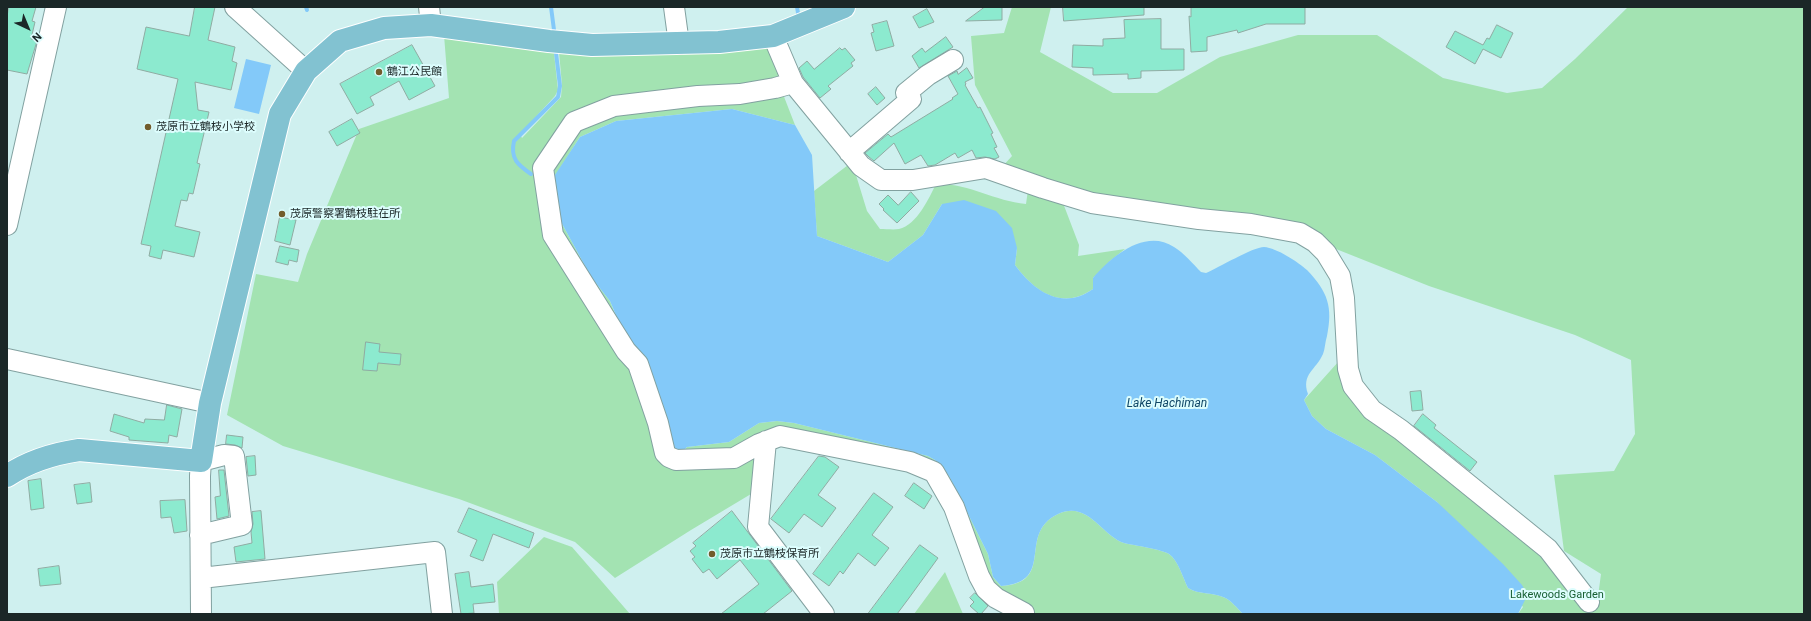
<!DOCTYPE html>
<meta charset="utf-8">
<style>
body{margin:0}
#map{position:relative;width:1811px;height:621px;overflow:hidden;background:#cff0ef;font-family:Roboto,sans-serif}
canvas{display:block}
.frame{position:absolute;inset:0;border:8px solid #1b2727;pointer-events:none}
.north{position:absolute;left:8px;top:8px;width:40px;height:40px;-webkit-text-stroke:3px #dcfdfd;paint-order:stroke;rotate:136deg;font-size:11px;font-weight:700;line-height:16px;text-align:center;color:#1b2727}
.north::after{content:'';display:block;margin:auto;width:14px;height:18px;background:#1b2727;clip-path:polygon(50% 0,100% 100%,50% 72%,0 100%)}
</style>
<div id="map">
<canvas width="1811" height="621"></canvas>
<div class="frame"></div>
<div class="north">N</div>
</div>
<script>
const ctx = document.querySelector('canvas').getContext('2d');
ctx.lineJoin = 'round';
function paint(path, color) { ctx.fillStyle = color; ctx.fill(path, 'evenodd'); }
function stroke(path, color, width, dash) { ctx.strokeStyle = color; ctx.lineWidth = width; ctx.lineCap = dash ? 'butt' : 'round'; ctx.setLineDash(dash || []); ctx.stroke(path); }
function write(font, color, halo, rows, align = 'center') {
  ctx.font = font + ' Roboto,"Noto Sans JP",sans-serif'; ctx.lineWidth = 4; ctx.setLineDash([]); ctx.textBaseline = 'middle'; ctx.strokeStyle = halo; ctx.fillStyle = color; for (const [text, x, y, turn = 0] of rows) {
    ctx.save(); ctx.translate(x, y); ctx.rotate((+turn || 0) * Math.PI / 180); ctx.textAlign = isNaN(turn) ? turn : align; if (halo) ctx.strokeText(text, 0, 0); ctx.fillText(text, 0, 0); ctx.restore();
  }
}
const green = new Path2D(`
 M1012,7h39l-11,45 73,41h44l63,-36 78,-22h79l66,43 64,15 35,-5 33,-29 53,-52h176v607h-286l5,-7 -86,-105 -62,-47 -49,-26 -14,-13 -8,-16 35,-39 8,28 202,168 48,47 4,-30 -37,-23 -10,-76 60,-4 21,-37 -4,-74 -56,-25 -146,-49 -103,-41 -189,-39 -136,-38 11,-12 -37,-71 -4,-49 33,-3z
 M444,35l110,18 4,37 -3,6 -35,38 2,4 39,-41 1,-12 -3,-33c70,1 139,2 208,-8l17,29v6l-7,6 -163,17 -42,17 -34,51 9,16v-18l28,-44 39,-16 81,-9 65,-4 21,-6 14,36 -63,-16 -116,12 -36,16 -32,50 7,4 5,29 31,57 19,24 13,33 20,27 23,61 3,21 8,8h6l4,-4 42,-5 30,-19 18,-2 17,2 134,33 7,4 14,16 39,78 5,23 8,9c56,-3 15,-52 57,-72 30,-14 44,22 66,29 9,2 40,7 45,11 9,6 14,24 19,34 12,7 23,4 35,9 8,3 14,11 20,17h-208l-32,-17 -14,-11 -6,-11 -26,-69 -19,-35 -26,-13 -128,-27 -28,9 -7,7 12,3 -5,41 -65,39 -76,48 -40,-36 -116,-43 -176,-53 -56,-31 29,-141 42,8 9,-28 52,-125 90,-31z
 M852,162l15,49 13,18c6,0 14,1 19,0 18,-4 30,-31 37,-45 33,-1 58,17 90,20l2,-14 35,13 16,42 -1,11 47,-7 -15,12 -17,17v11c-32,22 -59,2 -78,-24l2,-17 -75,-44 -19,31 -35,27 -71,-26 -3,-45z
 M544,537l28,10 58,67h-131l-2,-32z
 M945,572l18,42h-49z`);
const water = new Path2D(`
 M246,59l25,6 -12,49 -25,-6z
 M732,109l63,16 17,30 5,81 71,26 35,-27 19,-31 22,-4 32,11 16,17 5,20 -2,17c19,26 47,46 78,24v-11c18,-21 52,-50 81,-31 10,6 19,17 27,25l5,1c12,-5 47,-26 58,-26 13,1 34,15 43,23 21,22 26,37 20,66 -2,6 -2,13 -4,18 -7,16 -22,20 -15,40l-4,6 8,16 14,13 49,26 62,47 66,62 19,21 4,7 -1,8 -7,14h-275c-6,-6 -12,-14 -20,-17 -12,-5 -23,-2 -35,-9 -5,-10 -10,-28 -19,-34 -5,-4 -36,-9 -45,-11 -22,-7 -36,-43 -66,-29 -42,20 -1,68 -57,72l-8,-9 -5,-23 -39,-78 -14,-16 -7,-4 -134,-33 -17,-2 -18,2 -30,19 -42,5 -4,4h-6l-8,-8 -59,-142 -19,-24 -31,-57 -13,-33 33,-50 36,-16z`);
const stream = new Path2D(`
 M306,7l1,3
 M551,7l3,23
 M797,7l1,6
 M531,174c-13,-9 -21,-15 -17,-33l44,-44 2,-11 -4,-33`);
const building = new Path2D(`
 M9,7h27l-4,14 3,1 -4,17 6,2 -10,33 -20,-4v-53z
 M195,7h20l-7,33 27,7 -3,14 5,2 -6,27 -36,-8 3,28 11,2 -12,51 3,1 -7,30 -4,-1 -2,8 -6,-1 -6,26 25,6 -6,25 -31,-7 -2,9 -12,-3 2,-10 -10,-2 37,-165 -41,-10 9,-42 43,9z
 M985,7h17v13l-36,1z
 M1063,7h81v8l-80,6z
 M1305,7v17h-39l-28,9 -1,-3 -30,7v14l-16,1 -2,-36 2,1v-9z
 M927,9l7,13 -15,6 -6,-11z
 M1161,19v30h23v21l-43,1v7l-13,1v-5l-35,1v-7l-21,-1 1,-22 30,1v-7l22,-1 -1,-18z
 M887,21l7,25 -18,5 -5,-18 3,-1 -2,-7z
 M1497,25l16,8 -12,25 -18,-9 -8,15 -29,-17 9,-16 28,14 4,-7 2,1z
 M946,37l7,10 -34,21 -7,-12 10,-8 3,4z
 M412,45l23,41 -26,14 -10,-19 -29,16 4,8 -17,9 -17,-30z
 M840,48l2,2 3,-2 10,12 -4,3 2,3 -25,20 3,3 -11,9 -17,-21 -4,-9 8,-7 7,8z
 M967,68l6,10 -8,4 1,2 -1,1 13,23 2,-1 13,26 -2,1 6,13 -3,1 5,9 -4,2 -10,-2 -9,1 -4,-8 -14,8 -3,-5 -20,12 -7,1 -7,-11 -16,9 -11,-21 -20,18 -5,-4 -4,-4 23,-19 3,3 62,-38 -1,-1 6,-4 -10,-18 9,-5 1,3z
 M876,87l9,11 -8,7 -9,-11z
 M352,119l8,14 -23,13 -8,-14z
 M911,192l8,9 -22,22 -14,-13 1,-1 -5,-5 9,-9 10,10z
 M280,217l16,3 -6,25 -15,-4z
 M280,246l19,4 -2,12 -8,-2 -1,5 -12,-3z
 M366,342l14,2 -1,8 22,2 -1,11 -22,-2 -1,8 -14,-1z
 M1421,391l2,19 -11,1 -2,-19z
 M167,405l15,4 -5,28 -8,-2 -1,8 -39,-3v-3l-19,-6 4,-17 30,9 1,-4 19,1z
 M1423,414l13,11 -2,3 43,34 -7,9 -56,-45z
 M227,435l16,2 -1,11 -7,-3 -9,-1z
 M255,456l1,19 -8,1 -2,-19z
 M819,456l6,1 14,10 -21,28 18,13 -14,19 -18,-13 -15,19 -18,-14z
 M219,470h5l5,46 -12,3 -2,-22 5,-1z
 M41,479l3,29 -13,2 -3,-29z
 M90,483l2,19 -15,2 -3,-19z
 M914,483l18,13 -8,13 -19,-13z
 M874,493l19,14 -21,28 17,13 -14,18 -17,-13 -15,21 -3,-3 -11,15 -16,-12z
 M185,500l2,31 -13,2 -3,-16 -10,1 -1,-17z
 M469,508l65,25 -5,15 -36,-14 -10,27 -13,-5 7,-16 -19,-8z
 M261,511l4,48 -29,3 -2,-15 18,-4 -1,-11 2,-8 -1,-12z
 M732,511l60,80 -29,23h-42l38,-30 -19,-24 -23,19 -8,-10 -6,4 -11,-14 3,-2 -5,-6 6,-5 -3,-3z
 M920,545l18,13 -29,40 -12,16h-29z
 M59,566l2,18 -21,2 -2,-17z
 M469,572l2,15 22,-3 2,18 -22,2 1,9 -13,1 -6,-40z
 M975,593l13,13 -7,8h-2l-9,-8 4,-4 -4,-4z`);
const minor = new Path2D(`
 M235,7l71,64
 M429,7l2,18
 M674,7l5,37
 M773,36l20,47 68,83 20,14h32l73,-12 57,20 49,15 107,16 52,5 49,9 15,9 11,11 14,23 4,22 4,71 5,17 19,24 29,20 147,119 41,53
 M793,83l-18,5 -35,6 -42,2 -84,10 -40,16 -31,46 10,67 73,116 12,13 20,59 7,30 4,4 7,3 58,-2 25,-14 21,-8 130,26 24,10 20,35 25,69 7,13 10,9 28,15
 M849,152l62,-53 -5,-6 22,-18 25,-15
 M7,225l49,-218
 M7,359l203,44
 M766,441l-8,86 66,87
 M200,535l42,-10 -8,-69 -10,-1 -23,6 -1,15 1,138
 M201,578l234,-26 7,62`);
const major = new Path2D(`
 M7,476c22,-15 45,-22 72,-26l122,11 9,-58 70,-289 26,-43 34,-30 44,-13 47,-3 118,16 43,4 127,-3 54,-6 71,-29`);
const markers = [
 [379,72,4,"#725c2c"],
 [148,127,4,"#725c2c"],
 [282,214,4,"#725c2c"],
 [712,554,4,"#725c2c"]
];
const poiNames = [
 ["鶴江公民館",387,72],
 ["茂原市立鶴枝小学校",156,127],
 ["茂原警察署鶴枝駐在所",290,214],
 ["茂原市立鶴枝保育所",720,554]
];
const parkNames = [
 ["Lakewoods Garden",1557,595]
];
const waterNames = [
 ["Lake Hachiman",1167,404]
];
paint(green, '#a3e3b2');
paint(water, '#83c9f9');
stroke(stream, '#83c9f9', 4);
paint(building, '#8ceacf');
stroke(building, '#8faba2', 1);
stroke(minor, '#82a1a0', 22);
stroke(major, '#fff', 24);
stroke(minor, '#fff', 20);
stroke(major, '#82c2d1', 22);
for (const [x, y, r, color] of markers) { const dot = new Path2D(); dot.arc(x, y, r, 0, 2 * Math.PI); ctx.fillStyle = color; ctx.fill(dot); stroke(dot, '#dcfdfd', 1.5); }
write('11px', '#1b2727', '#dcfdfd', poiNames, 'left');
write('11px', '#186033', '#dcfdfd', parkNames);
write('italic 12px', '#104767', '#dcfdfd', waterNames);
</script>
